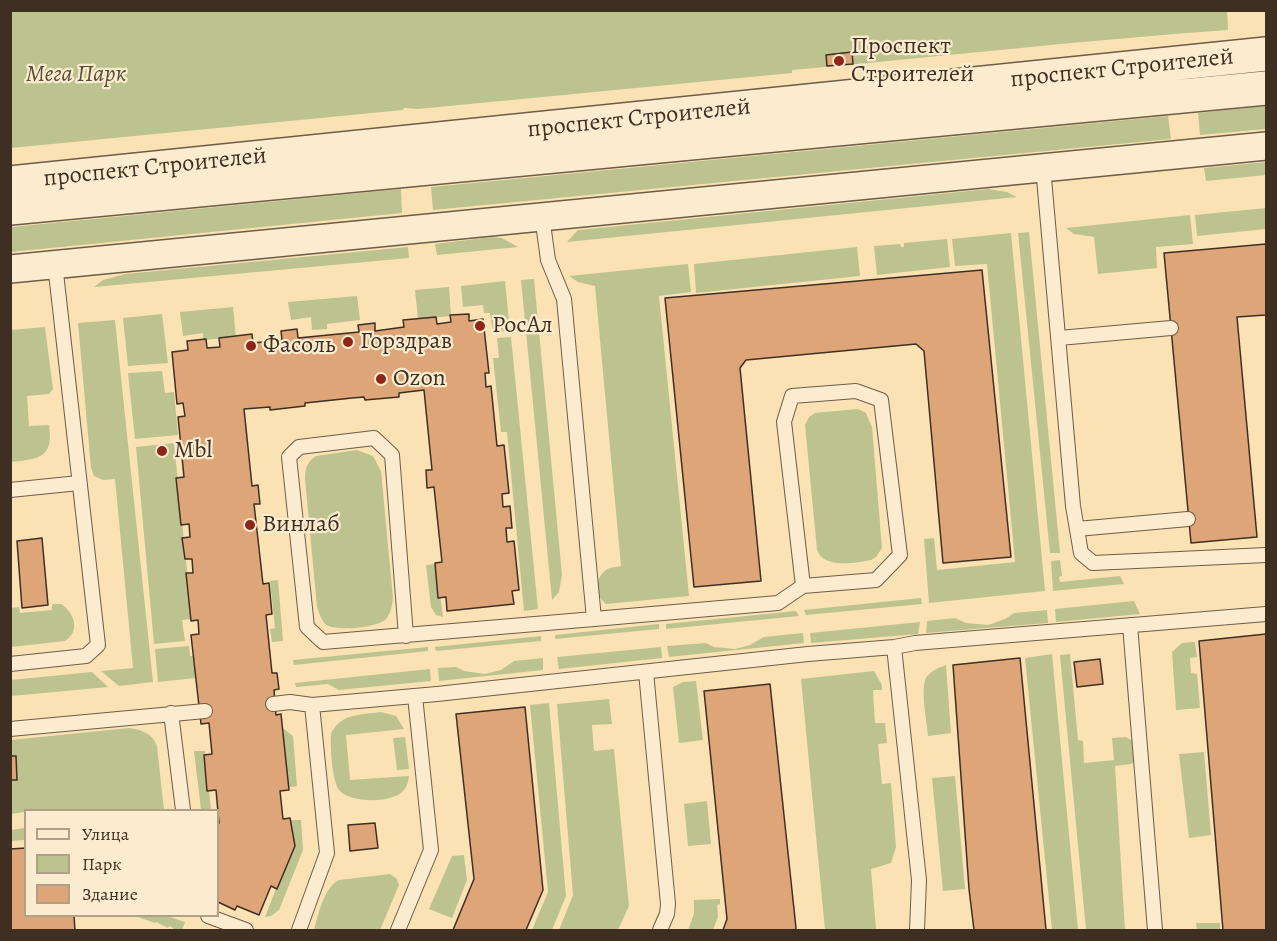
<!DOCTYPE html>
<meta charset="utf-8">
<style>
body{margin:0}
#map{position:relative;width:1277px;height:941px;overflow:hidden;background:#fbe2b5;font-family:Alegreya,serif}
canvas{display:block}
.frame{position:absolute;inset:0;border:12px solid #3e2f22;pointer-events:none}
.legend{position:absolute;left:24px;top:809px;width:195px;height:108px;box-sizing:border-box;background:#fceccf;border:2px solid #b0a08a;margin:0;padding:8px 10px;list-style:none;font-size:18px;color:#3e2f22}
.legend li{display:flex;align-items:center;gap:12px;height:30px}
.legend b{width:30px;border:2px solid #b0a08a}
</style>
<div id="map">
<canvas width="1277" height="941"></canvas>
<div class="frame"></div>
<ul class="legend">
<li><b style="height:8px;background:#fceccf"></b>Улица</li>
<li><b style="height:16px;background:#bdc38e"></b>Парк</li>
<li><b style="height:16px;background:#dea578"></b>Здание</li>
</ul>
</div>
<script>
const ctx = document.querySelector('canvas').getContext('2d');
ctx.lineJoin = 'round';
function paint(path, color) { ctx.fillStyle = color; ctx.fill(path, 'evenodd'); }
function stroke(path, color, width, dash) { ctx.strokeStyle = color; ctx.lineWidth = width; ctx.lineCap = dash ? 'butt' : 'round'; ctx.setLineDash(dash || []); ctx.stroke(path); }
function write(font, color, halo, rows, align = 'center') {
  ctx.font = font + ' Alegreya,serif'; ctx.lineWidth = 4.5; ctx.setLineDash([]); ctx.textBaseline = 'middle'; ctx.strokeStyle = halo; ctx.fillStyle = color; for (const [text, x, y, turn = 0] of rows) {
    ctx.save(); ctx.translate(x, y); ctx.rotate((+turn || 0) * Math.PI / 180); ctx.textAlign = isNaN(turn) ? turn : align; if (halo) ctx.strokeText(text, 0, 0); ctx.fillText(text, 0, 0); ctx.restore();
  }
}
const green = new Path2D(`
 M1227,10l1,20c-143,10 -291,27 -436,40v3l-374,36 -14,-1 -1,2 -392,38 -1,-137z
 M1266,106v23l-66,6 -2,-22z
 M1168,116l3,23 -738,71 -2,-23z
 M1266,162v13l-60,6 -2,-13z
 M401,189l1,24 -391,39v-25z
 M989,189l18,3 10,5 -450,45 11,-12z
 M1266,208v21l-69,7 -2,-21z
 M1190,215l3,29 -37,3 1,21 -59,6 -4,-37 -20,-3 -8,-6z
 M1029,232l31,321h-10l-32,-320z
 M1011,233l34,358 -116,12 -5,-64 10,-1 3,32 78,-8 -28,-298 -32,2 -3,-27z
 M492,237l10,1 16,9 -81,8 -2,-11z
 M947,239l3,28 -73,8 -3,-29 26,-2 1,3h3v-4z
 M408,247l1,11 -315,29 9,-7 22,-6z
 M857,247l3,29 -164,17 -2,-29z
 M688,264l3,28 -32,4 30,300 -83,8c-11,-9 -12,-25 0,-34 4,-3 10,-3 15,-4l-26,-280 -17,-4 -9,-6z
 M534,279l28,296 -3,17 -7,8 -31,-320z
 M505,281l5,50 -17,1 -3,-19h-6l-1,-8 -20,2 -2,-21z
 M449,287l2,29 -33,3 -3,-29z
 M357,296l3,24 -33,4v5l-15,1 -1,-13 -20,3 -3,-18z
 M233,307l3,30 -33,3v-7l-20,3 -3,-24z
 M162,314l6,49 -40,3 -5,-48z
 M115,320l38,362 -34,4 -18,-15 32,-3 -18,-189 -12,1 -9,-4 -3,-8 -13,-145z
 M45,327l8,62 -4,5 -22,2 2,30 20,-1c5,33 -10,34 -38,37v-132z
 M511,337l27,272 -14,2 -17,-179h-6l-8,-74h6l-2,-20z
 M162,371l3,22 9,-1 4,43 -43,4 -7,-66z
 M858,409l8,4 6,14 10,121 -6,9 -5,3c-16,3 -47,9 -54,-10l-12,-125 4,-8 6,-4z
 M174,443l18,176 -10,1 3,21 -31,3 -18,-197z
 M357,450l16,6 8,15 12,127c-1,8 -2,16 -8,22 -10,8 -50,12 -60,4 -4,-5 -6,-11 -8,-17l-12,-128c0,-11 2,-17 11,-23z
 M1060,560l2,16 -3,1 1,5 60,-6 4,8 -71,7 -2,-30z
 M436,564l7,53 -7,-2 -5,-8 -5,-42z
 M278,580l5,61 -11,1 -2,-13 5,-1 -5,-47z
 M921,598l1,6 -116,11 -2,-5z
 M1134,601l6,13 -84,8 -1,-13z
 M52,604h9c13,8 20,27 4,37l-54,6v-39l8,-1 1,6 32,-3z
 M1047,610l1,13 -122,10 1,-12 28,-3 11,5 22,2 17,-6 9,-6z
 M796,611l3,5 -133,13v-5z
 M920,622l-2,12 -107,9 -1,-10z
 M659,624v5l-104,10v-4z
 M803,633l1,10 -135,14 -2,-11 39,-3 8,4 21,2 15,-4 14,-8z
 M541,636v5l-105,10 -1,-4z
 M1195,642l2,15 -7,1 1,15 6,1 3,34 -24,2 -4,-58 10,-9z
 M189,646l1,10h3l3,22 -38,4 -3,-33z
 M428,647v4l-134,14 -1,-5z
 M661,647l1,11 -103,11 -2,-12z
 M1052,654l26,276h-26l-27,-272z
 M1070,654l8,86 5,1 1,22 30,-3 -2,-22 14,-1 10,6 -1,18 -4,3 -16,2 10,164h-39l-26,-275z
 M543,658v12l-104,11 -1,-13 18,-1 8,4 21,3 16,-4 13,-9z
 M946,665l5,68 -23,3c-1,-13 -8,-47 -2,-58 4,-7 13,-10 20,-13z
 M430,669l1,12 -92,9 -11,-6 -32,3 -1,-4z
 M874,671l8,14v5h-9l2,33h10l2,20 -9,1 4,40 9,-1 5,64 -5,16 -20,6 5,61h-51l-24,-251z
 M92,672l16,15 -97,9v-16z
 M696,681l7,59 -24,3 -6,-56 10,-5z
 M609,699l3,25 -20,1 2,26 20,-2 15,157 -11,24h-59l14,-35 -16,-191z
 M549,703l17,193 -14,34h-20l16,-38 -18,-187z
 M381,712l15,4 8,13 -58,6 4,45 59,-4c-1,7 -2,12 -8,17 -13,10 -51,10 -62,-3 -7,-10 -9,-43 -8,-56 9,-21 30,-19 50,-22z
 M129,728c13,2 23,5 28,18l7,64h-99l-2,-1 -37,1 -1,2 -14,2v-74z
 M278,728l6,1 9,7 4,50 -12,2z
 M405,737l4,32 -12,1 -4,-32z
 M194,751h11l6,59h-10z
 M1204,752l7,83 -22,3 -10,-84z
 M955,776l10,113 -22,2 -11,-113z
 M707,801l4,43 -23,2 -4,-42z
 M289,820h12l2,30 -24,60 -8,6 -6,1 26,-67z
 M25,828v12l-14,1v-11z
 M464,855l3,25 -15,38 -23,-9 23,-53z
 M390,874l7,5 2,6 -19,45h-66c4,-15 10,-43 25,-50z
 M720,899v5l-3,1 1,12 -5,13h-25l6,-16v-14z
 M135,916h32l18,6 -3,8h-9v-2l-4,-2 -1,2 -12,-6 -1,1z
 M1196,923h24v7h-23z`);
const building = new Path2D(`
 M852,52l1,12 -26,2 -1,-11z
 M1266,244v71l-29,2 20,220 -66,6 -27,-290z
 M982,270l29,287 -68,6 -19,-212 -8,-7 -170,16 -6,8 21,213 -67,6 -29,-289z
 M469,314v7l14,-2 6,54h-4l1,14 5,-1 6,60 7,-1 5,48 -7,1 1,13 7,-1 2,22h-6l1,14 7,-1 5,49 -7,1 2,13 -67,7 -1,-14 -8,1 -3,-35 7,-1 -8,-75 -7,1 -1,-18h6l-8,-80 -25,3v4l-34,3 -1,-3 -12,1 -47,5v3l-35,4v-3l-26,2 8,77 6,-1 2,19h-6l9,80 6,-1 3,31 -6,1 6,58h5l2,16 -5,1 2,25 5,-1 8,76 -9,1 3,28 7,-1 5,28 -18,43 -6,-3 -12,29 -22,-9 -2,4 -17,-8v-78l1,-1 -3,-33 -9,1 -3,-36 8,-1 -3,-31 -8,1 -10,-89 8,-1 -1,-14 -7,1 -5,-48h7l-1,-14h-7l-3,-21 8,-1 -1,-13 -8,1 -5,-47 8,-1 -6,-60 7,-1 -2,-13 -6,1 -5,-52 16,-2 -1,-9 19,-2 1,9 13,-1 -1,-9 33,-4 1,9 29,-3 -1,-9 16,-2 1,9 61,-6 -1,-7 17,-2v8l29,-4 -1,-7 33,-3 1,7 14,-2 -1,-7z
 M42,538l6,67 -26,3 -5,-67z
 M1266,634v296h-43l-24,-289z
 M1020,658l26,272h-72l-5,-41 -16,-224z
 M1100,659l3,25 -26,3 -3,-25z
 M770,684l26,244 -1,2h-72l4,-11 -23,-228z
 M525,707l18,183 -17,40h-73l21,-51 -18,-165z
 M10,756h6l1,24h-7z
 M375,823l3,25 -28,3 -2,-26z
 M26,848v68h48l1,14h-65v-81z`);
const service = new Path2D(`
 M1043,167l30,339 8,47 12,10 173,-8
 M542,216l6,44 16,39 30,320 184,-16 25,-17 73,-6 24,-25 -19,-155 -25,-9 -64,5 -8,26 19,164
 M1059,338l112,-10
 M10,490l69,-7
 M1077,529l111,-10
 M1130,625l25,305
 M406,636l-14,-181 -18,-17 -75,9 -10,10 18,170 16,15c91,-7 181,-16 271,-23
 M894,647l25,233 -2,50
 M10,664l76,-8 12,-11 -43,-381
 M646,672l22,232 -1,10 -7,16
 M273,704l17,-2 22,3 125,-11 371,-40 86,-7 21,-4 351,-29
 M171,713l12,97
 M10,729l195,-18
 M208,916l38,14
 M299,930l28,-77 -15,-148
 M398,930l33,-80 -16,-154`);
const minor = new Path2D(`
 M10,269l1256,-123`);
const tertiary = new Path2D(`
 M10,183l1256,-129
 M10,208l1256,-120`);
const markers = [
 [839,61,6,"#8f2418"],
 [480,326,6,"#8f2418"],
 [348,342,6,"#8f2418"],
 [251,346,6,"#8f2418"],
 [381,379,6,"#8f2418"],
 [162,451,6,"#8f2418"],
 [250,525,6,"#8f2418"]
];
const poiNames = [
 ["Проспект",851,47],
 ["Строителей",851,75],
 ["РосАл",492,326],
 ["Горздрав",360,342],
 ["Фасоль",263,346],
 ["Ozon",393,379],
 ["Mbl",174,451],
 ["Винлаб",262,525]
];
const streetNames = [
 ["проспект Строителей",1122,69,-6],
 ["проспект Строителей",639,119,-6],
 ["проспект Строителей",155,168,-6]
];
const parkNames = [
 ["Мега Парк",76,75]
];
paint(green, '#bdc38e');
paint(building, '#dea578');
stroke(building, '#3e2f22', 1.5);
stroke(service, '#6d5c47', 16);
stroke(minor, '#6d5c47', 30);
stroke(tertiary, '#6d5c47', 36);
stroke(service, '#fceccf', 14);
stroke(minor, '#fceccf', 27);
stroke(tertiary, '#fceccf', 33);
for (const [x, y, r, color] of markers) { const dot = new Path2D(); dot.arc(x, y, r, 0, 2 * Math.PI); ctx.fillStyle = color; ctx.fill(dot); stroke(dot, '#fceccf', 2); }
write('24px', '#3e2f22', '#fceccf', poiNames, 'left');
write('24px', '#3e2f22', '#fceccf', streetNames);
write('italic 24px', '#574d38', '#fceccf', parkNames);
</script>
